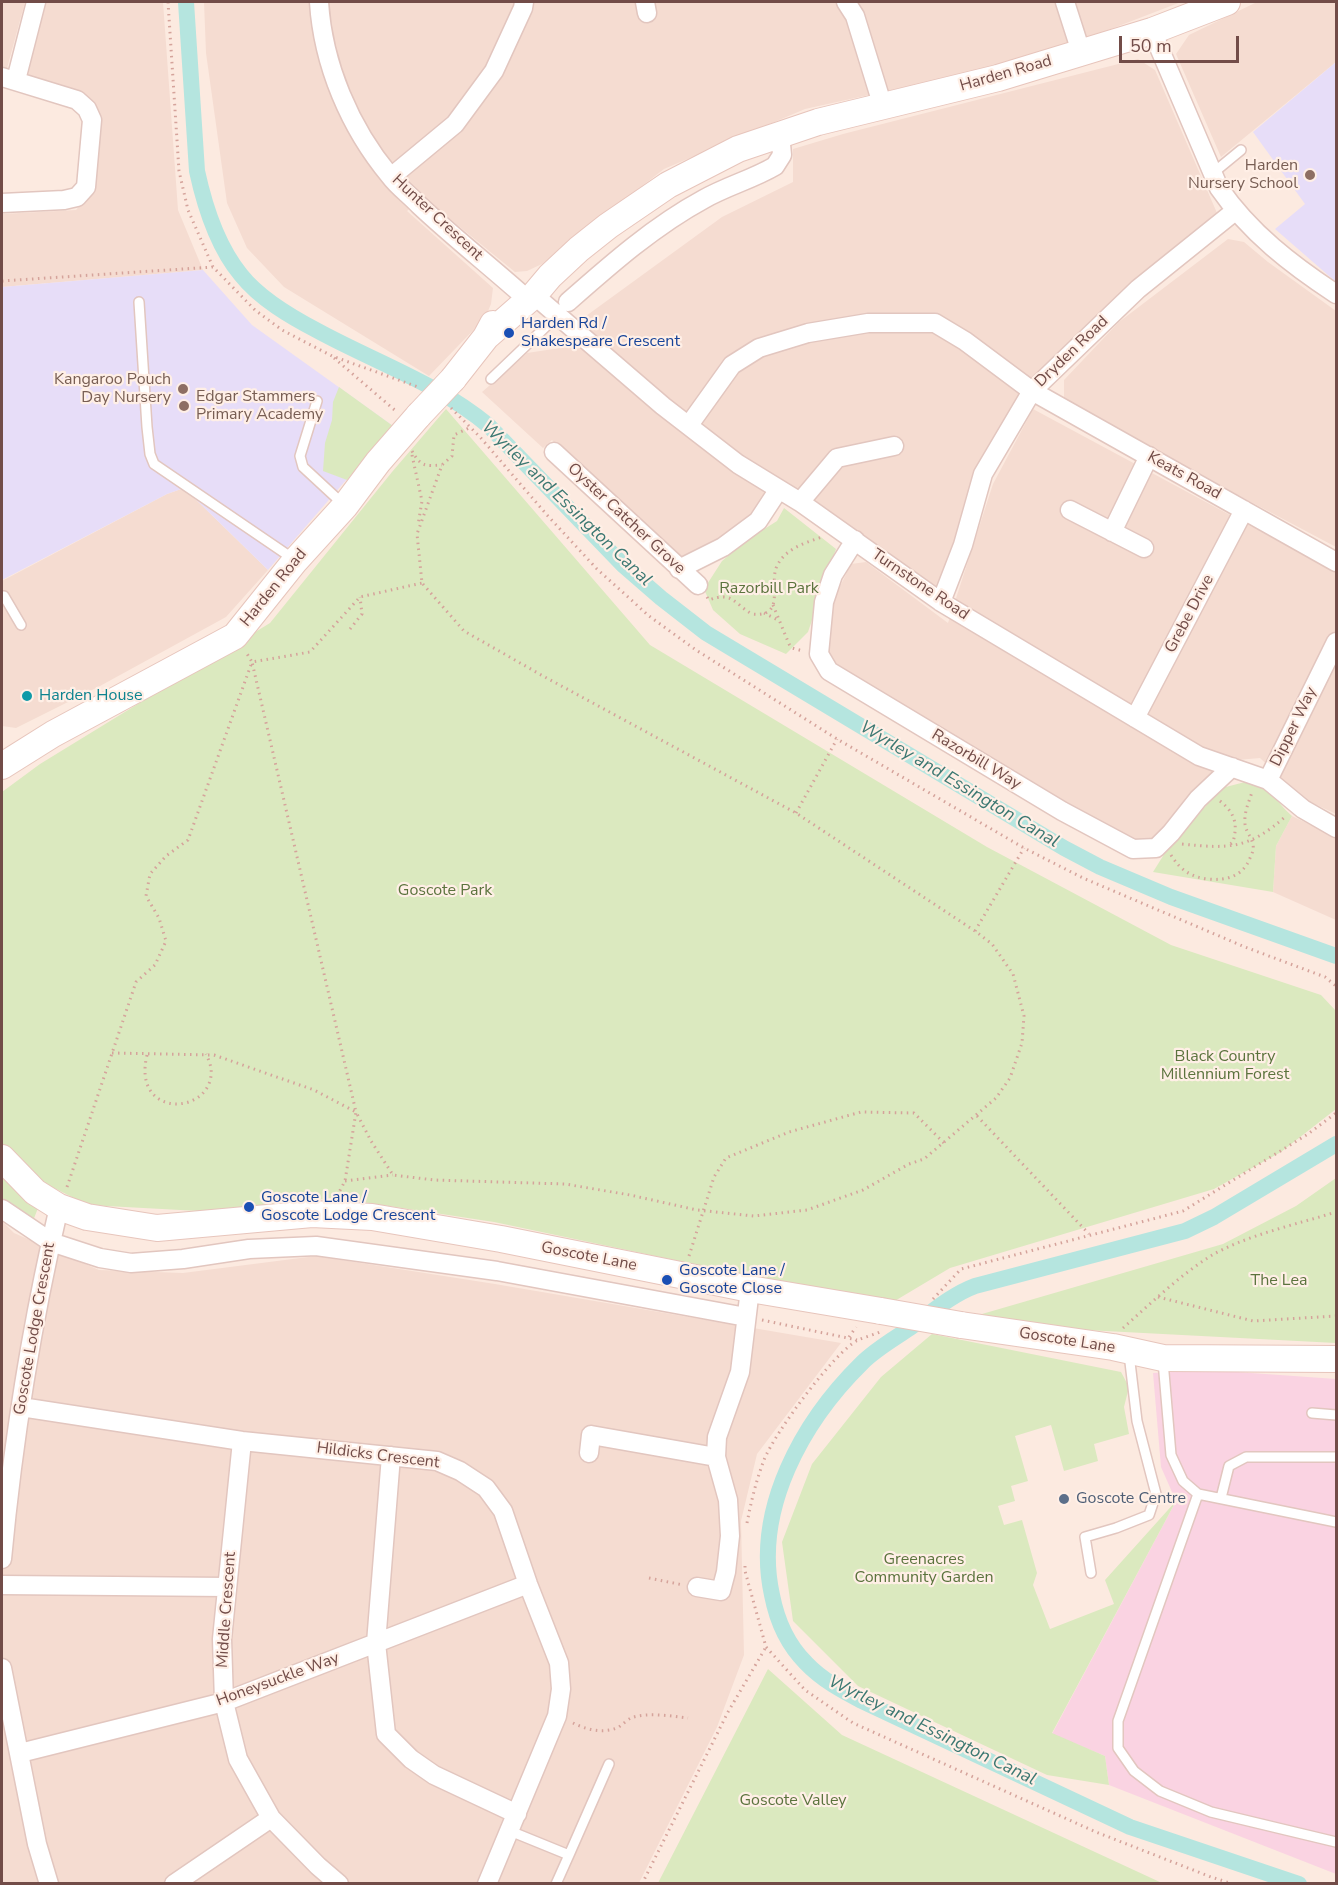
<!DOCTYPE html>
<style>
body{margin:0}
#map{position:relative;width:1338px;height:1885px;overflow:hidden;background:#fceae0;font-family:"Nunito Sans",sans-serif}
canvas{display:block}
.frame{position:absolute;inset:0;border:3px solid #724c48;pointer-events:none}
.scale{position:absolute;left:1119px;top:36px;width:120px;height:27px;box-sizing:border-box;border:3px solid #724c48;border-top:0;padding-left:8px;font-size:18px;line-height:21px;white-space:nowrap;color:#724c48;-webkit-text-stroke:4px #ffefe6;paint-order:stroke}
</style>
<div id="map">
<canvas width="1338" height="1885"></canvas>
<div class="frame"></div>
<div class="scale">50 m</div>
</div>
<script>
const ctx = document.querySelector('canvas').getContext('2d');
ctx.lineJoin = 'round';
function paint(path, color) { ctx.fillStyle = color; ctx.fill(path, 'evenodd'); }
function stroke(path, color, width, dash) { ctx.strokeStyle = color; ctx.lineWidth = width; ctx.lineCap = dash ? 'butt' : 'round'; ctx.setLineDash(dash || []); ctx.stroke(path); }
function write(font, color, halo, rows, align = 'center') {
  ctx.font = font + ' "Nunito Sans",sans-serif'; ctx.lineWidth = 4.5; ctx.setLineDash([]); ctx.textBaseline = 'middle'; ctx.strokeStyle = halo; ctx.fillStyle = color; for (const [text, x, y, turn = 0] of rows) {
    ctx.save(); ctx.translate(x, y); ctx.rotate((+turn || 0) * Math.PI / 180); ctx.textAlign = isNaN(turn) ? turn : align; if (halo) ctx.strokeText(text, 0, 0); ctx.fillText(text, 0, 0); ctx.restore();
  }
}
const residential = new Path2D(`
 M2,2h23l-19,70 -4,-2z
 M45,2h118l15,208 25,60 -201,17v-73l74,-4 18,-20 8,-73 -15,-20 -61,-21z
 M204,2h977l-148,57 -228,50 -141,60 -122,95 -15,7 -12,1 -92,-75 -16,14 86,77 -2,16 -6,14 -56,58 -145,-89 -37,-39 -20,-45 -21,-150z
 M1257,2h79v60l-115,95 -45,-103 13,-19z
 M1138,59l17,11 62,143 -13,16 -100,82 -129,165 -36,111 -11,5 -213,-151 -136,-116 7,-9 136,-99 71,-35v-33l50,-15z
 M1228,239l16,3 24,20 68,49v236l-272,-144v-23l55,-58z
 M580,345l107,92 79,55 -9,19 -12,12 -43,27 -25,9 -125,-119 -9,8 -61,-56 45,-39z
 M1033,409l303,163v242l-34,-16 -42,-40 -34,3 -74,82 -29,-6 -288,-168 -10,-12 5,-50 21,-43 15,-2 82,61 45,-139z
 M184,488l84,82 -42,47 -126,69 -84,42 -14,-2v-145l165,-87z
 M1292,816l44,21v83l-63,-28 3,-46z
 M2,1221l12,12 85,37 84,3 133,-17 179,28 346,59 -84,111 -16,67 3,134 -27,72 -78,156h-637z`);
const education = new Path2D(`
 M1336,62v220l-61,-53 30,-25 -52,-72z
 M203,270l49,55 141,101 -125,144 -84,-82 -17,6 -165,86v-293z`);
const medical = new Path2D(`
 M1209,1370l127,9v495l-227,-89 -4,-29 -53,-22 124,-233 -15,-34 -8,-94z`);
const green = new Path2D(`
 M339,387l54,39 -46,54 -24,-9 2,-28 7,-23 1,-18z
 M446,409l204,236 337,202 184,98 150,50 15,16v98l-55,43 -67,37 -264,79 -62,37 -394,-83 -158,-24 -137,13 -111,-6 -52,-26 -34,-34v-353l38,-28 230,-141 122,-151z
 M784,508l52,41 -28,83 -22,22 -46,-20 -27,-24 -9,-21 18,-28 25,-21 30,-19z
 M1245,782c32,8 26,15 47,34l-16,30 -3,46 -120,-20 15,-24 54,-60z
 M2,1177l36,31 -5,13 -31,-23z
 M1336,1178v165l-385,-20 272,-79 73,-38z
 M932,1334l189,38 8,15 -5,20 5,27 -35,10 4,17 -34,10 -13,-46 -36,11 13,45 -17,5 4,15 -17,5 6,19 18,-5 15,53 -4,12 17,44 64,-25 -9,-24 71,-79 -124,232 53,23 4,29 -62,-10 -189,-89 -65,-65 -11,-79 30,-78 69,-87z
 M768,1669l74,66 320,148h-504z`);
const canal = new Path2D(`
 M186,2l11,169c8,37 20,75 44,104 19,24 50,42 77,56 57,31 121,53 171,95l134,139 38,33 45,35 358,215 36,19 71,30 165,59
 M1299,1884l-169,-57 -268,-126c-19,-10 -40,-21 -56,-38 -19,-19 -29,-42 -34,-68 -19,-86 31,-174 90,-232 14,-14 32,-24 48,-35 21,-15 41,-33 65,-42l210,-55 29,-14 122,-73`);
const path = new Path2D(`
 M168,2l11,169 9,39 25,57 42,43 27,20 50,26 86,31
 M2,281l211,-14
 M334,358l63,54
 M451,408l29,29 67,78 50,54 52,47 47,34 141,89 187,109 59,30 162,69 80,30 11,9
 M412,451c9,16 13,15 30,14
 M412,455l10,46 -4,24
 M707,597l2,3c24,-9 25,4 43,14 36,4 15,-33 26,-50 9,-16 27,-21 44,-27
 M773,605l16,39 3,4 11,3
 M764,613l14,7
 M350,629l12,-15 -2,-17
 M1220,801c15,12 18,23 13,41l-5,4
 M796,813l41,-74
 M1182,844c47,5 67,5 104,-28
 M1171,855c9,15 20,22 37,24 19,2 35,-3 42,-21 2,-4 4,-9 3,-13 -1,-8 -8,-14 -8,-22 -1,-11 4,-21 7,-31
 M975,931l49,-83
 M112,1053l102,2 100,35 42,22 -104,-450 58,-10 50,-55 62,-14
 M147,1055c-16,66 69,60 64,13 -1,-5 -3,-10 -5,-14
 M977,1116l112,118
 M345,1181l48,-6
 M67,1187l69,-205 19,-17 11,-24 -7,-23 -13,-22 4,-22 16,-18 22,-16 64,-178 -6,-10
 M337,1196l8,-15 11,-69 15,29 22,34 41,5 131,4 65,11 67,15 57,6 53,-6 56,-20 46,-26 15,-5 72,-61 14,-20 12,-35 2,-27 -11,-42 -21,-30 -17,-13 -179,-118 -253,-137 -79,-45 -42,-48 -5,-49 25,-69 10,-9 2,-21 17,-8
 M689,1256l25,-79 12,-19 63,-26 72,-20 53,1 30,30
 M1158,1297l95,24 83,-5
 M933,1299l28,-30 222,-58 125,-77 28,-21
 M762,1320l95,20
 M1123,1328c27,-24 55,-51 86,-71 34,-21 89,-33 127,-45
 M849,1337l7,-10
 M747,1523c4,-21 9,-42 17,-63 10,-26 70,-108 94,-120 7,-3 15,-5 22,-8
 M745,1566v5l21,76 39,43 48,33 243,109 115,45 22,7
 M649,1578l34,7
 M573,1723c14,7 31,11 46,4 4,-3 8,-7 12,-9 15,-6 41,-2 57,0
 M642,1884l86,-172 38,-65`);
const lane = new Path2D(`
 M1213,173l28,-23
 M139,302l8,125 3,27 4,10 141,96
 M491,379l66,-63
 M317,401l-17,55 3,11 40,37
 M2,596h2l17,29
 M1163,1361l8,94 12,26 15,13 138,28
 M1312,1413l24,2
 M1198,1494l-80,227v27l16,23 26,20 51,21 125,30
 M1221,1498l8,-32 17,-9h90
 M1091,1573l-6,-36 31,-9 33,-13 7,-21 -19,-73 -8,-67
 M510,1831l59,24 40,-91
 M556,1884l13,-29`);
const street = new Path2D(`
 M319,2c4,63 31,126 71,174 8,11 20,19 29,29 32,30 67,58 100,87
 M645,2l2,11
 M846,2l9,14 28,91
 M1065,2l16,50
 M1152,31l67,157c31,45 73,77 117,106
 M2,77l75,23 10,9 5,11 -6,67 -9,10 -13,3 -62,3
 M16,80l20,-78
 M391,177l64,-53 39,-53 29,-63 1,-6
 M534,295l129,111 75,58 62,38 141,100 258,154 69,24 35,29 33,19
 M568,302c42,-37 86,-76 136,-103 23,-13 49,-20 71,-33l7,-11 -2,-22
 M689,425l43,-60 27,-17 49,-15 60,-10h67l30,18 67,50 304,171
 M554,452l144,133
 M800,502l37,-44 57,-12
 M1070,510l74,38
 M1112,532l37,-76
 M855,540l-22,35 -9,27 -5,52 10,17 233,140 71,38 23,-1 15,-15 27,-34 34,-32
 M679,569l44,-22 35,-26 21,-32
 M941,602l22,-57 20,-71 49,-83 106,-102 97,-78
 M1135,718l109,-208
 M1268,780l68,-138
 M2,1209l49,33 49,16 31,5 52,-4 66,-10 67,-3 181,25 249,46
 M21,1407l221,34 195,20 23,10 26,17 17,23 25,73 31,79 2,26 -4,27 -70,168
 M242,1441l-20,198 2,63 14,57 33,59 47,48 21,18
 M589,1453l2,-18 125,22
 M391,1456l-15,187 10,91 25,25 23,16 83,39
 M2,1559c11,-118 30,-237 57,-352
 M2,1585l225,2
 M697,1587l24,4 5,-19 4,-36 -2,-36 -12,-43 1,-20 23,-65 10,-83
 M2,1668l35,176 12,40
 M20,1753l204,-51 304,-118
 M174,1884l97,-66`);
const secondary = new Path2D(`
 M486,337l48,-42 16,-19 29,-27 29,-23 60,-41 70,-36 80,-27 180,-44 154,-47 75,-29
 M453,379l33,-42 7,-13
 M2,766l51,-32 182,-98 60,-75 50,-55 33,-44 41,-47
 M2,1158l33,34 24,15 28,10 70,11 155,-14 60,3 129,22 249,50 131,22
 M961,1325l152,22 50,11 173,1`);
const secondaryBridge = new Path2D(`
 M419,415l34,-36
 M881,1311l80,14`);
const markers = [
 [1310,175,6,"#8d6e63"],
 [509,333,6,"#1a4fb4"],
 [183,389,6,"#8d6e63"],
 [184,406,6,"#8d6e63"],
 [27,696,6,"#0f9aa8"],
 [249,1207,6,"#1a4fb4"],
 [667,1280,6,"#1a4fb4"],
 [1064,1499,6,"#5c6f8a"]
];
const streetNames = [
 ["Harden Road",1006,74,-16],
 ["Hunter Crescent",437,218,43],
 ["Dryden Road",1072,352,-44],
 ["Keats Road",1184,476,29],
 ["Oyster Catcher Grove",626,519,43],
 ["Turnstone Road",920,585,34],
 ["Harden Road",274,588,-51],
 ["Grebe Drive",1190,614,-62],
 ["Dipper Way",1294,727,-64],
 ["Razorbill Way",976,760,31],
 ["Goscote Lane",589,1257,11],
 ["Goscote Lodge Crescent",35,1329,-80],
 ["Goscote Lane",1067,1341,9],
 ["Hildicks Crescent",378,1456,7],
 ["Middle Crescent",227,1610,-86],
 ["Honeysuckle Way",278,1680,-20]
];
const educationNames = [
 ["Harden",1298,166],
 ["Nursery School",1298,184],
 ["Kangaroo Pouch",171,380],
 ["Day Nursery",171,398],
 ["Edgar Stammers",196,397,"left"],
 ["Primary Academy",196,415,"left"]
];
const transitNames = [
 ["Harden Rd /",521,324],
 ["Shakespeare Crescent",521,342],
 ["Goscote Lane /",261,1198],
 ["Goscote Lodge Crescent",261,1216],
 ["Goscote Lane /",679,1271],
 ["Goscote Close",679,1289]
];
const parkNames = [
 ["Razorbill Park",769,589],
 ["Goscote Park",445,891],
 ["Black Country",1225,1057],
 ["Millennium Forest",1225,1075],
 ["The Lea",1279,1281],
 ["Greenacres",924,1560],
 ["Community Garden",924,1578],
 ["Goscote Valley",793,1801]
];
const cultureNames = [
 ["Harden House",39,696]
];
const serviceNames = [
 ["Goscote Centre",1076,1499]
];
const waterNames = [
 ["Wyrley and Essington Canal",566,504,44],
 ["Wyrley and Essington Canal",959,785,31],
 ["Wyrley and Essington Canal",932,1731,26]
];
paint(residential, '#f5dcd1');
paint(education, '#e7ddf8');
paint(medical, '#fad3e2');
paint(green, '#dbe9bf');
stroke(canal, '#b5e5df', 16);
stroke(lane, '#e2c6bf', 12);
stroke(street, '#e2c6bf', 21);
stroke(secondary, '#e7c5bc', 28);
stroke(path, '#d5a39b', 3, [1.5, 4.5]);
stroke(lane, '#fff', 9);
stroke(street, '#fff', 18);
stroke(secondary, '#fff', 26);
stroke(secondaryBridge, '#e7c5bc', 28, []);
stroke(secondaryBridge, '#fff', 26);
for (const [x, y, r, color] of markers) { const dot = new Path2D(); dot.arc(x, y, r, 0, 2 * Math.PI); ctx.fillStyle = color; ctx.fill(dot); stroke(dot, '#ffefe6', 2); }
write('16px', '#724c48', '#ffefe6', streetNames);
write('16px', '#785e54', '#ffefe6', educationNames, 'right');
write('16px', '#164399', '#ffefe6', transitNames, 'left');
write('16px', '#5b733d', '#ffefe6', parkNames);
write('16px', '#0d838f', '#ffefe6', cultureNames, 'left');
write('16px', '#4e5e75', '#ffefe6', serviceNames, 'left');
write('italic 18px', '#3c7872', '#ffefe6', waterNames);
</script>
